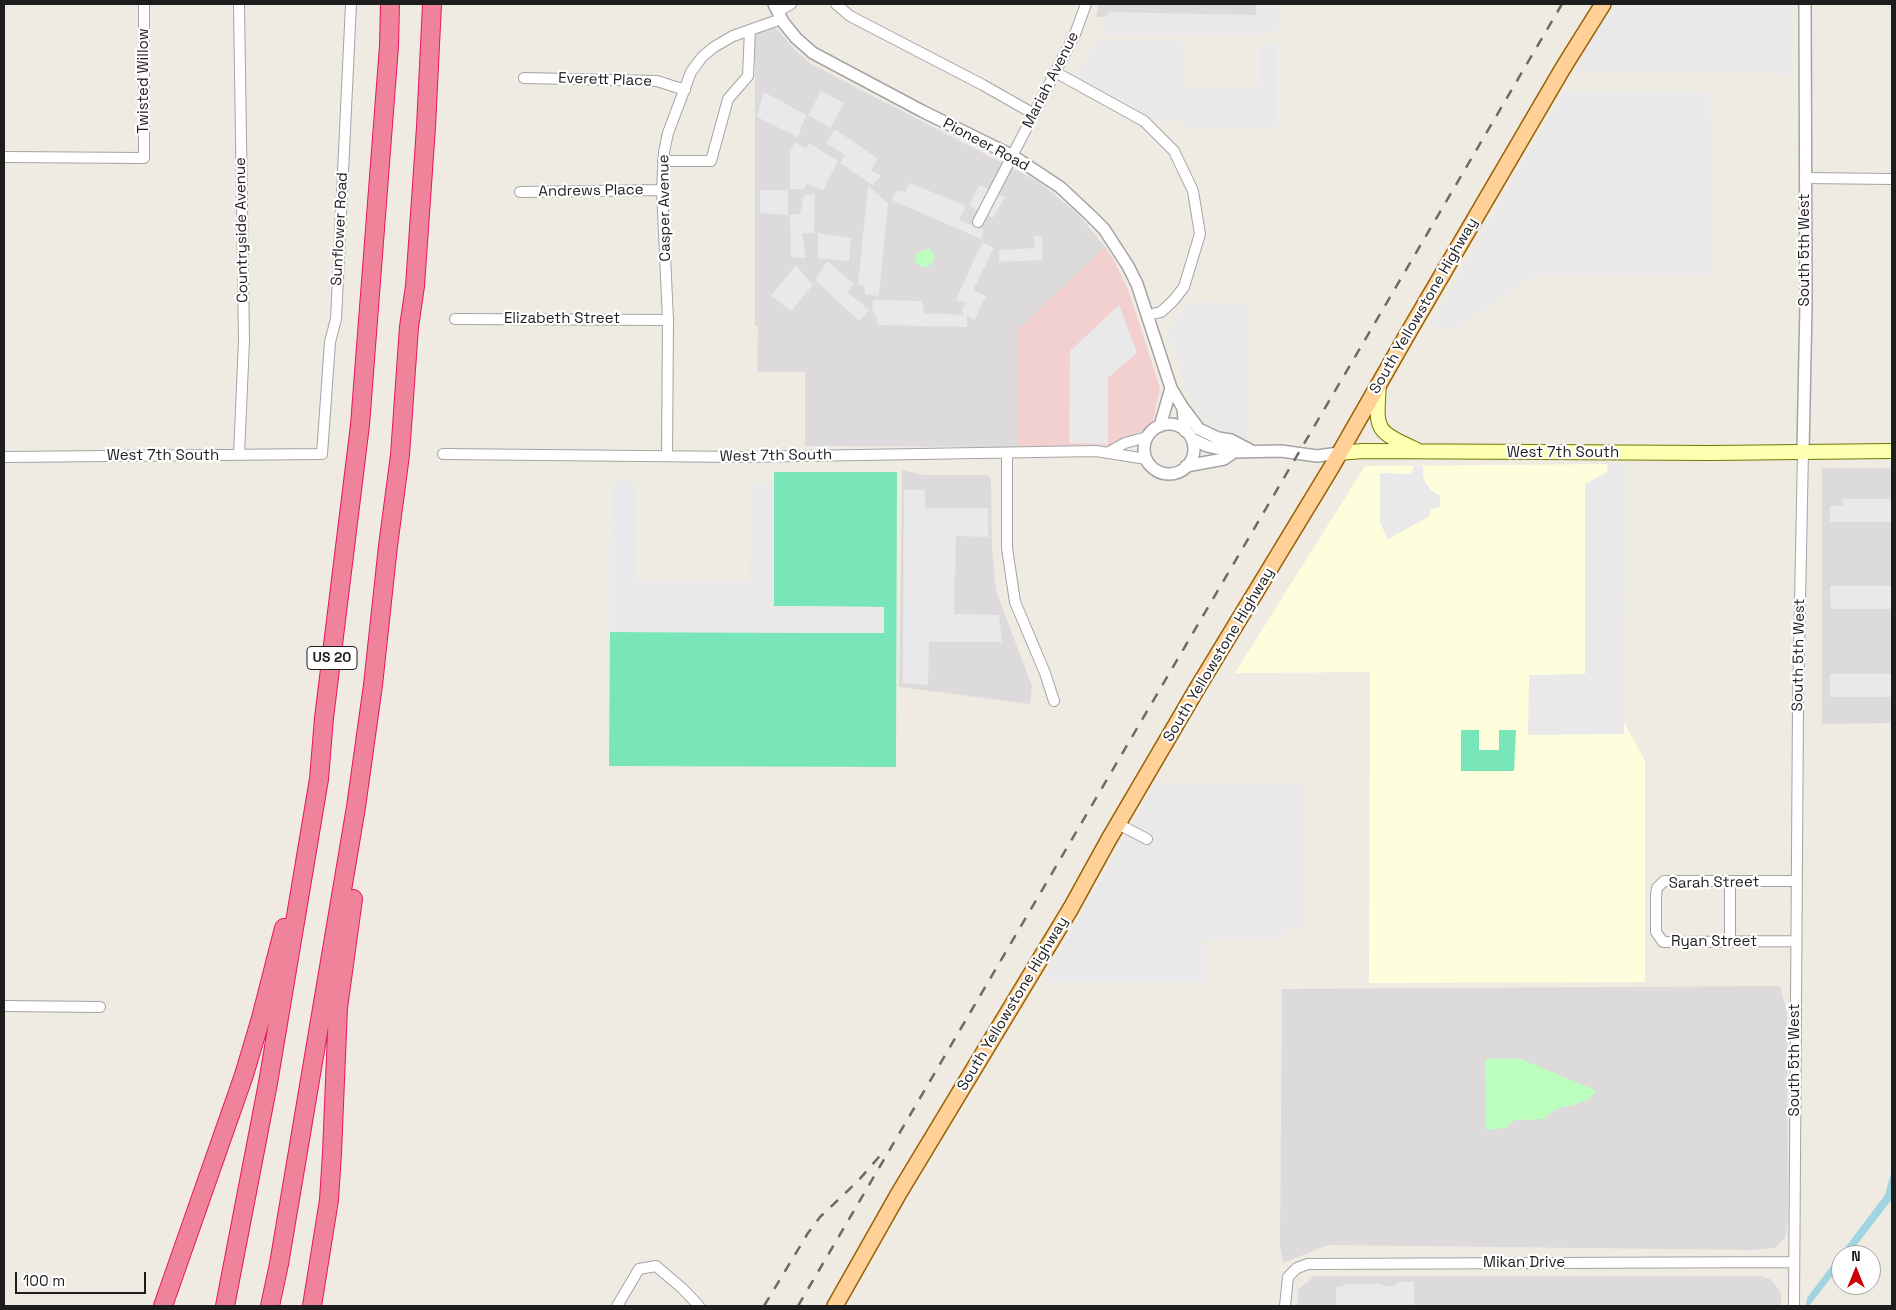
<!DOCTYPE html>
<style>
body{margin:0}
#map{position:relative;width:1896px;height:1310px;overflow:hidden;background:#f0ebe2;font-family:"Space Grotesk",sans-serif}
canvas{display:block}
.frame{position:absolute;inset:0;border:5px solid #1d1d1d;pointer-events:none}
.north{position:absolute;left:1831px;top:1245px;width:50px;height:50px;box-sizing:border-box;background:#fff;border:1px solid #a5a5a5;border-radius:50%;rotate:0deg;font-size:14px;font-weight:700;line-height:20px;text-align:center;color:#1d1d1d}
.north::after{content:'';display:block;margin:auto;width:18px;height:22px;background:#cb0006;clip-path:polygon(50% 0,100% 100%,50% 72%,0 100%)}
.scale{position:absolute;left:15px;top:1272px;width:131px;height:22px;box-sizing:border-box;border:2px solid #1d1d1d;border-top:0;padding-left:6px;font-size:15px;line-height:18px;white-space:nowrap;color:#1d1d1d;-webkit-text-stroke:4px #fff;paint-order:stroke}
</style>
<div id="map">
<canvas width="1896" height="1310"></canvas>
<div class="frame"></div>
<div class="north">N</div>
<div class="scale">100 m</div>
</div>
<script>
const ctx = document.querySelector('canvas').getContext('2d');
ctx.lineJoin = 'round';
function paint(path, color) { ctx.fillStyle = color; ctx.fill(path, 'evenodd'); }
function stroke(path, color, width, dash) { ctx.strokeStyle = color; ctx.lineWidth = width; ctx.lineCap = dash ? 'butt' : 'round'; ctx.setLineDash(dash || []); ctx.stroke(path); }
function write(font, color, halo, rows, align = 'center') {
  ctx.font = font + ' "Space Grotesk",sans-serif'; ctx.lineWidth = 4.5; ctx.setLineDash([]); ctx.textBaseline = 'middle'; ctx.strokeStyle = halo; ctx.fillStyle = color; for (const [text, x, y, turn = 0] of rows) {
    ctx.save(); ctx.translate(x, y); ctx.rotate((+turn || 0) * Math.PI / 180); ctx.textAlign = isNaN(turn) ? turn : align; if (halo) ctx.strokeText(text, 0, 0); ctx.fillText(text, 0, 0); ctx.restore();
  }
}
const residential = new Path2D(`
 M1099,4h157v11l-160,2z
 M772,27l6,3 15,18 18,16 228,118 39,32 27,33 -84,80h-4v120l-212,-1v-74h-48l1,-46h-3v-295z
 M1822,468h70v255l-70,1z
 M902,470l22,5h63l4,3 1,69 4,44 36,95 -2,18 -131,-17z
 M1780,986l7,27 1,207 -3,18 -10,10 -23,2 -424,-5 -45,18 -3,-18 2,-256z
 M1314,1276h447l9,3 11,13v14h-483v-16z`);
const commercial = new Path2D(`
 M1105,247l9,13 15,32 31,96 -8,38 -39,19 -96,2v-120h4z`);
const education = new Path2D(`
 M1625,464l-1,258 21,39v221l-276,1 1,-311 -135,1 130,-207z`);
const park = new Path2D(`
 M929,248l6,8 -4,8 -5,4 -12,-6 3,-9z
 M1485,1059h36l76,32c-2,2 -5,6 -9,8 -15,10 -31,3 -43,20l-28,1 -4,1 -7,7 -20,2z`);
const pitch = new Path2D(`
 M774,472h123l-1,295 -287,-1 1,-134 274,1v-26l-110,-1z
 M1461,730h18v20h20v-20h17l-2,41h-53z`);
const parking = new Path2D(`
 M1256,4h23v24h-8v7l-168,1v-7l5,-17 148,3z
 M1613,4h179l1,70 -219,-3z
 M1097,40h85l1,47h77v-45h17v85h-92v-6h-28l-81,-44 15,-26 6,-4z
 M1565,90l145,1 1,185h-177l-83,55 -19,-8z
 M821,91l23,12 -14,25 -22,-13z
 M764,92l42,23 -8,22 -41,-20z
 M835,129l43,30 -7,11 10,6 -8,9 -33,-22 5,-8 -19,-12z
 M795,142l11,7 3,-6 29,18 -15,29 -16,-6 -3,5h-14v-37z
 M910,183l56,23 -7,14 25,10 -3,9 -89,-39 4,-9 9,1z
 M979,185l26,12 -12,21 -24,-12z
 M868,186l20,17 -9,93 -14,-2v-8l-7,-2z
 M760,190h28v25l-28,-2z
 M815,194l-1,39h-12l4,25 -15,-1 -1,-43h10l4,-19z
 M818,233l33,5 -2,23 -31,-3z
 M1034,236h8l1,24 -44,2v-12l36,-2z
 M982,242l12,6 -21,42 13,6 -12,24 -7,-5v12l-90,-2v-8l-5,-6 1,-11 49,1 2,12 41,2 -4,-3 5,-9 -10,-3z
 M827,261l27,23 -7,8 22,18 -10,11 -44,-41z
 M796,265l17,20 -22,26 -20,-15z
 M1189,302l60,1 -1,141 -25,-10 -16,-12 -11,-13 -9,-17 -19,-61z
 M1119,305l18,48 -29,25v66l-39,-1 1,-92z
 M1608,464h17l-1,270 -96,1 1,-60 56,-1v-190l22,-12z
 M1414,466h9v10l2,6 6,8 9,6v11l-9,2 -1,7 -42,23 -8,-16v-50l30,1 2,-2z
 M611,481h25v99l113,1 1,-98h24v123l110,1v26l-274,-1z
 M904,490h21v18h63v29l-32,-1 -2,78 45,1 3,27h-73l-1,43 -25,-2z
 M1843,499h49v23h-62v-16h13z
 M1830,586h62v23h-61z
 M1830,674h62v23h-62z
 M1155,783h148l1,145h-18v12h-80v42h-164z
 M1397,1282h17v24h-78v-19h6l2,-3h37l2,2h10l3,-1z`);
const water = new Path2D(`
 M1892,1170v29l-43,56h-8v10l-32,41h-3l1,-8 78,-103z`);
const minor = new Path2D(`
 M239,4l5,337 -5,114
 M836,4l14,12 133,69 51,29
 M778,11l13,-7
 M1055,72l89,49 30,30 19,40 7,43 -16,53 -11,14 -12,11 -13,3
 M524,78l133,3 28,9
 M4,157l140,1v-154
 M663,161h48l17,-62 20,-23 2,-46
 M1805,178l87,1
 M520,192l142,-2
 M978,222l97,-188 11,-30
 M455,319l213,1
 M1109,452l16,-9 22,-6
 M1007,453v95l8,54 30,71 9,28
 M443,454l298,3 355,-6 50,8
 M667,456l1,-136 -6,-130 2,-38 4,-19 23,-61 11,-15 12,-10 19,-11 48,-17
 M4,457l318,-3 8,-112 6,-23 15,-315
 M1118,824l29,15
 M1730,882v60
 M1796,941l-133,1 -7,-10v-36l1,-8 7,-7h133
 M4,1006l96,1
 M617,1306l22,-37 17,-3 27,23 16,17
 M1285,1306l3,-29 9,-9 11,-4 486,-2
 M1794,1306l4,-601 5,-254`);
const tertiary = new Path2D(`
 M774,4l9,18 13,16 17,15 109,58 91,45 47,31 31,29 13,13 24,37 9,18 34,104 12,20 2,23
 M1184,409l15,20 19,9 13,2 21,11
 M1144 449a25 25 0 1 1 50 0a25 25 0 1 1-50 0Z
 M1160,426l11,-38
 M1192,439l15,7 27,6 47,-1 36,5 22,-3
 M1803,451l3,-146 -1,-301
 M1186,466l38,-7 10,-7`);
const secondary = new Path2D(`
 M1379,384c-3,47 -5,46 38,66
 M1339,453l24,-2 348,2 181,-2`);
const primary = new Path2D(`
 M835,1306l64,-113 172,-285 38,-69 89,-152 133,-219 80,-140 152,-260 40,-64`);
const motorway = new Path2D(`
 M163,1306l81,-231 17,-57 23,-90
 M225,1306l43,-223 51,-304 5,-61 36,-293 29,-379 1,-42
 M270,1306l9,-42 77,-457 17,-122 15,-139 12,-91 9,-128 6,-41 11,-159 6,-123
 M312,1306l17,-106 3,-47 6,-145 15,-109`);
const rail = new Path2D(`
 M764,1306l44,-73 12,-16 38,-36 26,-30
 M798,1306l764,-1302`);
const shields = [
 [332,658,50]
];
const shieldNames = [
 ["US 20",332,658]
];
const streetNames = [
 ["Everett Place",605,80,2],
 ["Mariah Avenue",1051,80,-63],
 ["Twisted Willow",144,81,-90],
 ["Pioneer Road",986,145,28],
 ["Andrews Place",591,191,-1],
 ["Casper Avenue",665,208,-91],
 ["Sunflower Road",340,229,-87],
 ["Countryside Avenue",242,230,-91],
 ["South 5th West",1805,250,-90],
 ["South Yellowstone Highway",1424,306,-60],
 ["Elizabeth Street",562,319],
 ["West 7th South",1563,453],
 ["West 7th South",163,456],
 ["West 7th South",776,456,-1],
 ["South Yellowstone Highway",1219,655,-59],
 ["South 5th West",1799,655,-89],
 ["Sarah Street",1714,883,-1],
 ["Ryan Street",1714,942],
 ["South Yellowstone Highway",1013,1004,-59],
 ["South 5th West",1795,1060,-90],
 ["Mikan Drive",1524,1263]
];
paint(residential, '#dcdada');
paint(commercial, '#f2d0d0');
paint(education, '#fffedc');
paint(park, '#bbfebe');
paint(pitch, '#79e6b9');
paint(parking, '#e9e9e9');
paint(water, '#9fd4e1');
stroke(minor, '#a4a4a4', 12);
stroke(tertiary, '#a4a4a4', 14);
stroke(secondary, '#6f7900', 16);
stroke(primary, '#976100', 18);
stroke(motorway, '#e81563', 20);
stroke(minor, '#fff', 10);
stroke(tertiary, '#fff', 11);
stroke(secondary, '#fdffb1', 14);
stroke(primary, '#ffd098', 15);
stroke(motorway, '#ee839a', 18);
stroke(rail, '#6b6b6b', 2.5, [10, 10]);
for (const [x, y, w] of shields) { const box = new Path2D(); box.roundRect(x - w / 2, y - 11.5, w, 23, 4); ctx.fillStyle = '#fff'; ctx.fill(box); stroke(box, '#1d1d1d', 1); }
write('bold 14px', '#1d1d1d', null, shieldNames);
write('15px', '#1d1d1d', '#fff', streetNames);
</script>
